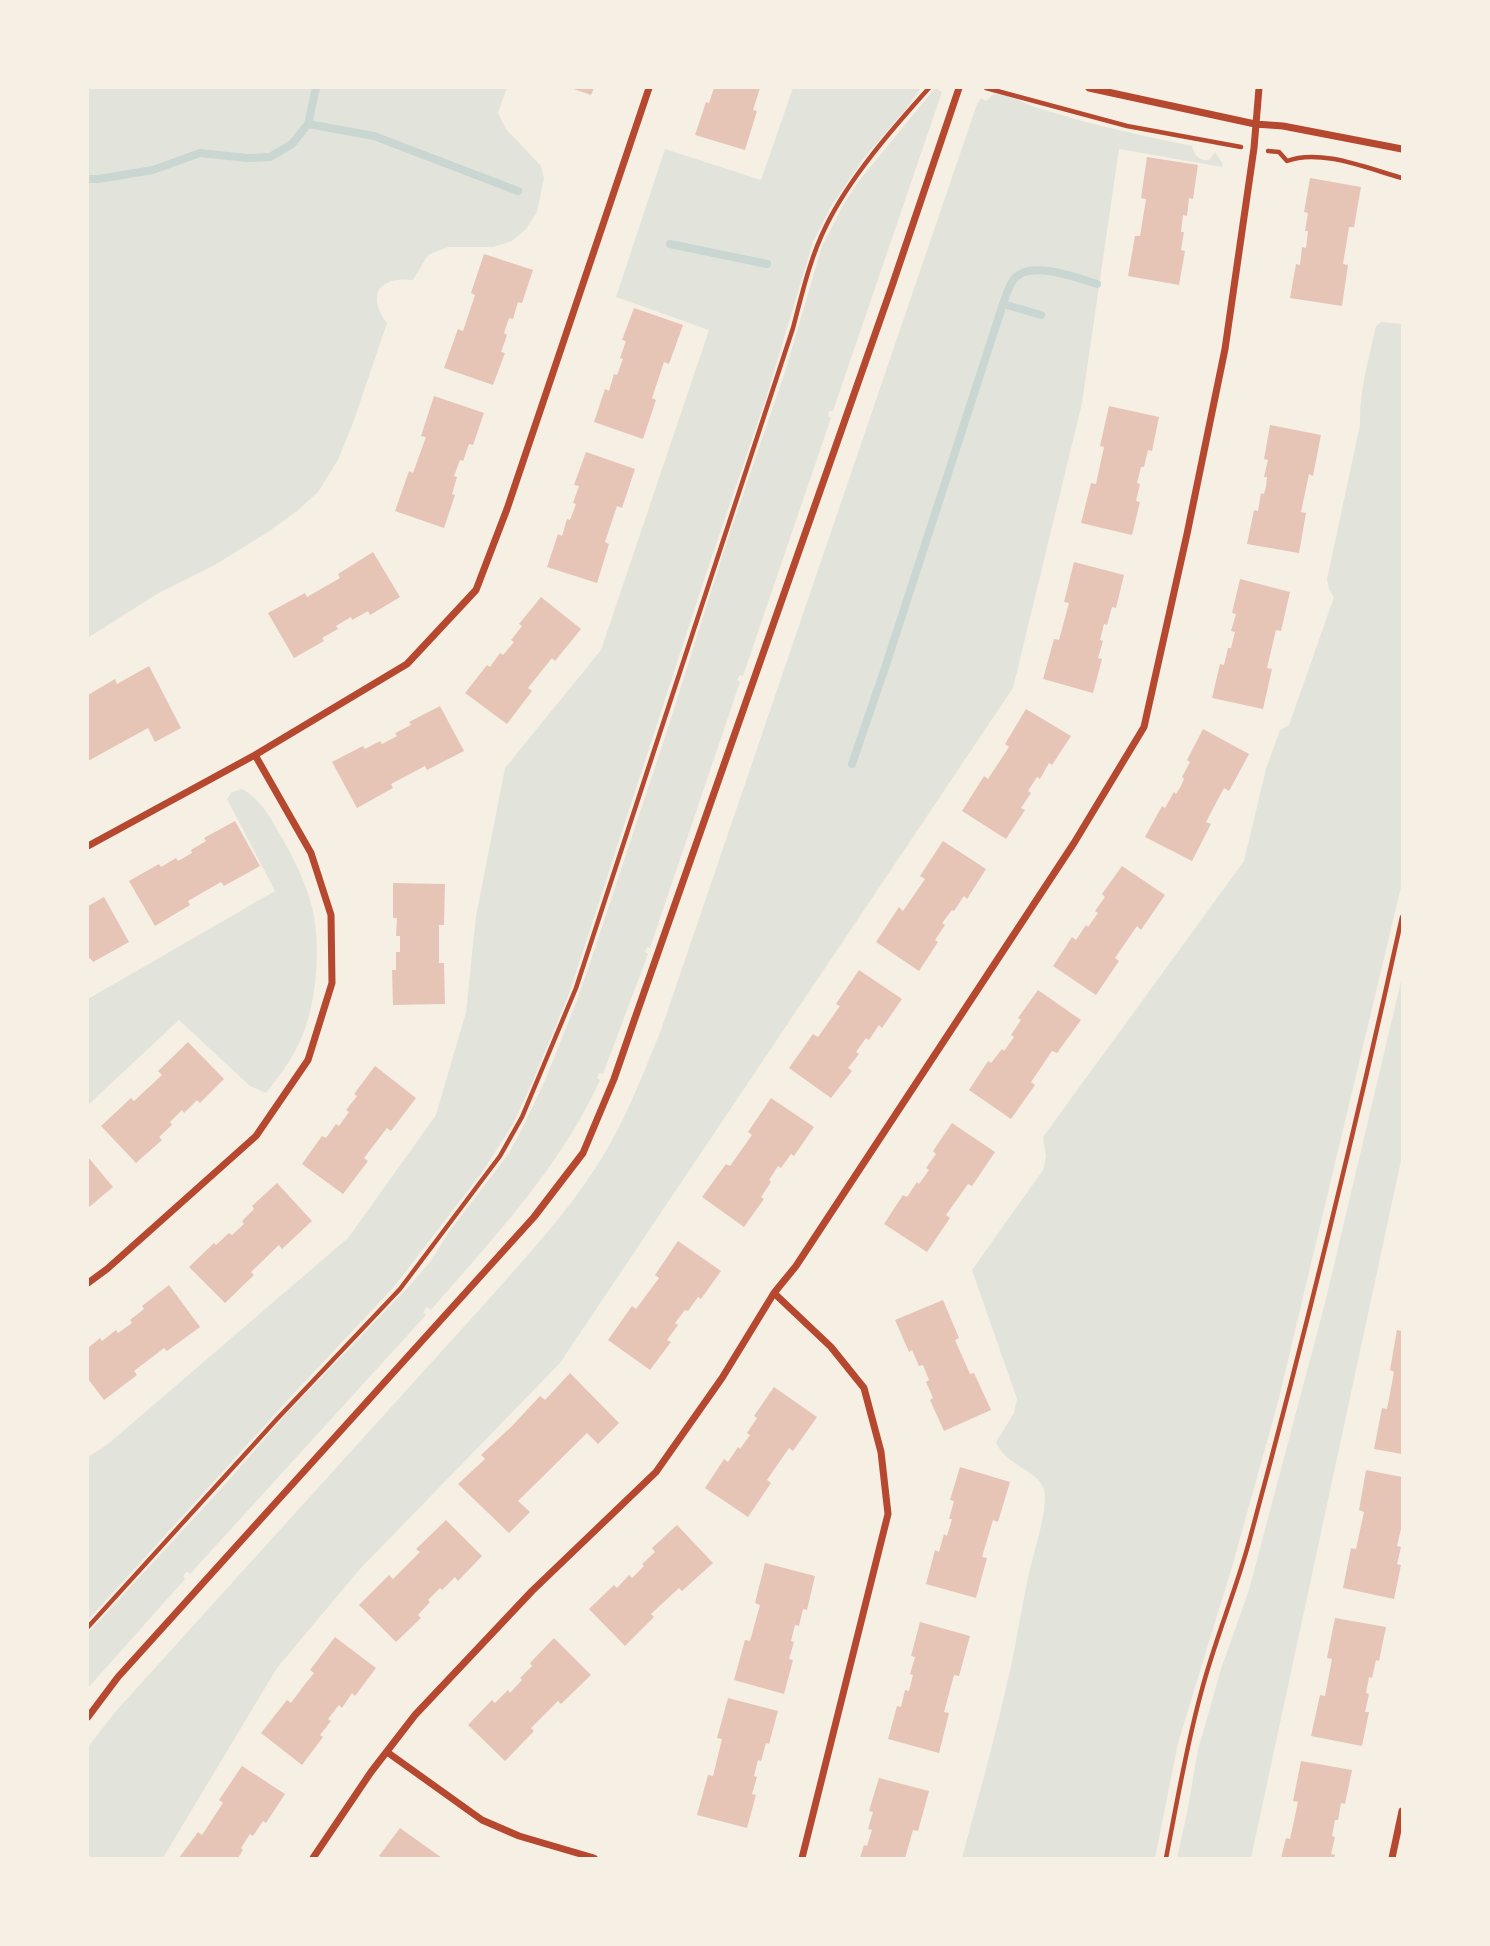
<!DOCTYPE html>
<style>
body{margin:0}
#map{position:relative;width:1490px;height:1946px;overflow:hidden;background:#f6efe4;font-family:"Source Serif 4",serif}
canvas{display:block}
.frame{position:absolute;inset:0;border:89px solid #f6efe4;pointer-events:none}
</style>
<div id="map">
<canvas width="1490" height="1946"></canvas>
<div class="frame"></div>
</div>
<script>
const ctx = document.querySelector('canvas').getContext('2d');
ctx.lineJoin = 'round';
function paint(path, color) { ctx.fillStyle = color; ctx.fill(path, 'evenodd'); }
function stroke(path, color, width, dash) { ctx.strokeStyle = color; ctx.lineWidth = width; ctx.lineCap = dash ? 'butt' : 'round'; ctx.setLineDash(dash || []); ctx.stroke(path); }
const green = new Path2D(`
 M88,88h419l-9,25 8,16 35,37 3,12 -7,34 -11,17 -14,12 -19,6h-45l-20,8 -15,25c-34,-4 -47,15 -26,43l-34,100 -15,37 -20,32 -21,19 -29,21 -55,34 -56,28 -68,43z
 M793,88h128l-16,22 -41,48 -34,50 -17,34 -46,153 -61,179 -137,420 -38,91 -18,39 -30,47 -90,117 -98,104 -207,228v-163l20,-13 240,-206 88,-123 30,-103 10,-96 29,-148 96,-118 108,-320 -93,-33 49,-148 96,31z
 M935,88h4l-1,2 4,2 -109,319h-4l-1,5 3,2 -88,258 -3,-1 -3,5 3,2 -90,266 -3,-1 -2,5 3,2 -45,120 -4,-1 -2,5 3,2c-40,88 -106,157 -169,230l-4,-3 -4,5 3,3 -236,259 -3,-3 -4,5 2,3 -97,109v-55l140,-152 60,-69 123,-128 20,-23 17,-28 45,-59 16,-21 13,-24 24,-51 31,-78 18,-52 72,-217 60,-190 58,-169 37,-126 20,-39 16,-25z
 M994,94c13,-1 29,9 41,13 52,17 104,28 157,39 3,10 7,15 17,14l6,-8 8,12 -1,3 -103,-18 -37,254 -69,285 -453,675 -201,207 -82,98 -114,190h-75v-111l28,-36 382,-422c34,-39 70,-78 98,-122 28,-42 46,-91 65,-137l316,-926 4,-6 5,3z
 M1381,322l21,2v559l-124,519 -46,165 -54,176 -23,115h-193c15,-56 31,-113 44,-170 9,-36 14,-73 22,-110 4,-21 21,-69 16,-88 -5,-20 -40,-25 -48,-48l18,-29 3,-14 -45,-129 71,-100 3,-13 -3,-20 201,-276 22,-92 14,-39 9,-5 45,-128 -5,-8 -2,-10 33,-154c-1,-34 9,-67 16,-99z
 M242,789c20,11 29,30 40,49 12,21 24,45 30,69 9,37 5,92 -9,127 -8,22 -23,41 -37,59l-16,-7 -71,-66 -91,85v-106l187,-108 -48,-92 5,-7z
 M1402,977v179l-151,702h-74l10,-45 11,-63 23,-81 28,-79 76,-287z`);
const stream = new Path2D(`
 M308,124l8,-36
 M88,179h10l55,-9 47,-17 47,5 23,-1 22,-13 16,-20 66,12 144,55
 M670,244l97,20
 M1003,304l38,11
 M852,764l34,-99 117,-361c3,-8 6,-20 12,-26 16,-18 63,0 82,6`);
const building = new Path2D(`
 M571,88h23l-3,7z
 M714,88h46l-7,22 4,1 -12,39 -50,-15 11,-33 3,1z
 M1147,157l51,8 -5,34 -4,-1 -2,18 -4,-1 -2,17h3l-3,18 4,1 -6,34 -51,-9 7,-40h5l6,-37 -5,-1z
 M1310,178l51,9 -7,40h-5l-6,37 5,1 -6,41 -52,-8 6,-34 4,1 2,-18 4,1 2,-17h-3l3,-18 -4,-1z
 M484,254l49,16 -11,33 -4,-1 -5,17 -4,-1 -5,15 3,2 -6,17 4,1 -12,32 -49,-17 14,-39 5,2 12,-36 -4,-2z
 M634,308l49,17 -14,39 -5,-2 -12,36 4,2 -13,39 -49,-17 11,-33 4,2 5,-17 3,1 6,-16 -3,-1 6,-17 -4,-1z
 M434,396l50,17 -11,32 -4,-1 -6,17 -3,-1 -6,16 3,1 -5,17 3,1 -11,33 -49,-17 14,-40 4,2 13,-36 -5,-1z
 M1109,406l50,11 -7,34 -4,-1 -4,17h-3l-4,16 3,1 -4,17 4,1 -8,33 -51,-12 10,-40 5,1 8,-37 -4,-1z
 M1270,425l51,10 -8,41 -4,-2 -8,38 5,1 -7,40 -52,-9 7,-34 4,1 3,-18 3,1 2,-8 1,-9h-3l4,-17 -4,-1z
 M586,452l49,17 -13,39 -5,-2 -12,36 4,2 -12,39 -50,-16 11,-33 4,2 5,-17 3,1 6,-16 -3,-1 6,-17 -5,-1z
 M373,552l27,45 -30,18 -2,-4 -16,9 -1,-3 -15,9 2,3 -16,9 2,3 -30,17 -26,-45 37,-20 2,4 33,-19 -2,-4z
 M1074,562l50,13 -8,33 -4,-1 -5,18 -3,-1 -4,16 3,1 -5,17 4,1 -9,34 -50,-14 11,-40 5,1 10,-37 -5,-1z
 M1240,579l50,13 -9,39 -5,-1 -9,38 5,1 -9,40 -51,-11 8,-34 4,1 4,-17h3l4,-16 -4,-1 5,-17 -4,-1z
 M541,597l40,32 -26,32 -3,-3 -24,30 4,3 -25,33 -42,-31 22,-28 3,2 10,-14 3,2 11,-13 -3,-2 11,-14 -3,-2z
 M149,666l32,62 -26,14 -7,-14 -60,33v-66l27,-16 2,5z
 M440,706l24,45 -37,19 -2,-4 -34,18 2,4 -36,20 -25,-46 31,-16 2,3 15,-8 2,3 15,-8 -2,-3 16,-8 -2,-3z
 M1026,709l45,27 -19,29 -3,-2 -9,16 -3,-2 -9,14 3,2 -10,15 4,2 -19,29 -44,-28 22,-35 4,3 21,-32 -4,-3z
 M1203,729l46,25 -20,37 -5,-3 -18,34 5,2 -19,37 -47,-24 17,-31 3,2 9,-16 2,2 5,-8 3,-7 -2,-2 8,-15 -3,-2z
 M235,821l25,45 -36,20 -3,-4 -33,19 2,4 -35,21 -26,-45 30,-17 2,3 15,-9 2,3 14,-8 -1,-3 15,-9 -2,-3z
 M943,841l43,28 -19,30 -3,-3 -10,15 -2,-1 -10,13 3,2 -10,15 3,2 -19,29 -43,-29 23,-35 4,4 22,-32 -5,-3z
 M1122,866l43,29 -24,35 -4,-4 -22,32 4,3 -23,34 -43,-29 19,-29 4,3 10,-15 2,2 10,-14 -3,-2 10,-14 -3,-3z
 M393,883l52,1 -1,41h-5v38h5l1,41 -52,1 -1,-35h4v-18h4v-16h-4l1,-18h-4z
 M104,897l25,45 -36,20 -3,-4 -2,1v-53z
 M859,970l43,29 -20,29 -3,-3 -10,15 -3,-2 -10,14 3,2 -11,14 4,3 -21,27 -42,-30 24,-34 5,3 22,-31 -4,-2z
 M1038,990l43,30 -24,33 -5,-2 -10,15 -11,16 4,3 -24,34 -42,-29 19,-29 3,2 11,-14 2,2 10,-14 -3,-2 10,-15 -3,-2z
 M188,1042l36,37 -24,24 -3,-3 -13,13 -2,-3 -12,12 2,3 -13,12 3,3 -26,23 -35,-37 30,-28 3,3 28,-26 -4,-4z
 M375,1066l41,32 -25,33 -4,-3 -23,30 4,3 -25,33 -41,-30 20,-28 4,2 10,-14 3,2 10,-14 -3,-2 11,-14 -3,-2z
 M771,1098l43,29 -20,29 -3,-2 -10,14 -3,-2 -9,14 2,2 -10,15 3,2 -20,28 -42,-30 24,-33 4,2 22,-31 -4,-3z
 M952,1123l43,29 -23,34 -4,-2 -22,31 4,3 -23,34 -43,-28 19,-29 4,2 10,-15 2,2 10,-14 -3,-2 10,-14 -3,-3z
 M88,1157l25,30 -25,21z
 M277,1183l35,38 -30,28 -3,-4 -28,27 3,3 -29,28 -36,-36 25,-24 2,2 13,-12 3,2 12,-11 -2,-3 12,-12 -2,-3z
 M678,1241l43,30 -20,28 -3,-2 -10,14 -3,-1 -10,13 3,2 -11,15 4,2 -21,28 -42,-30 24,-34 4,3 23,-31 -4,-3z
 M169,1285l31,42 -33,24 -3,-3 -30,23 3,4 -33,25 -16,-21v-31l12,-10 2,3 14,-11 2,3 14,-10 -2,-3 14,-11 -2,-3z
 M943,1300l16,38 -4,2 15,34 4,-1 17,37 -47,21 -14,-31 3,-2 -7,-16 3,-2 -6,-15 -4,1 -7,-16 -3,2 -14,-32z
 M1397,1330l5,1v123l-28,-5 8,-41 5,1 7,-37 -4,-2z
 M570,1373l49,50 -21,21 -11,-11 -69,68 12,11 -21,21 -51,-49 27,-25 -4,-4 31,-29 28,-30 5,4z
 M774,1387l43,30 -24,34 -4,-3 -22,32 4,3 -23,34 -43,-29 19,-29 4,3 10,-15 2,2 10,-14 -3,-2 10,-15 -3,-2z
 M960,1467l50,15 -12,40 -5,-2 -11,37 5,1 -11,40 -50,-14 9,-34 4,2 5,-18 3,2 5,-17h-3l5,-18 -4,-1z
 M1366,1470l36,7v53l-1,-1 -4,17 4,1 -4,17 4,1 -7,34 -51,-11 8,-40 5,1 8,-37 -5,-2z
 M446,1520l36,36 -24,25 -3,-4 -13,13 -2,-2 -12,12 2,2 -12,13 3,3 -25,24 -37,-37 30,-30 4,4 27,-27 -4,-3z
 M677,1525l36,38 -31,28 -3,-3 -28,26 3,3 -29,29 -36,-37 25,-24 3,3 12,-13 3,3 12,-12 -2,-2 13,-12 -3,-4z
 M765,1563l50,13 -8,34 -4,-1 -4,17 -4,-1 -4,16 3,1 -5,17 4,1 -9,34 -50,-14 11,-40 5,1 10,-36 -5,-2z
 M1335,1618l51,9 -7,34 -3,-1 -4,18 -3,-1 -3,16 3,1 -4,18h4l-7,34 -51,-10 9,-41 5,1 7,-37 -5,-1z
 M920,1622l50,14 -11,40 -5,-1 -10,37 5,1 -10,40 -51,-14 9,-33 4,1 4,-17 4,1 4,-16 -3,-1 5,-17 -4,-1z
 M335,1637l41,31 -21,28 -3,-3 -10,15 -3,-3 -11,14 3,2 -11,14 3,2 -21,28 -41,-32 26,-33 4,3 11,-15 12,-15 -4,-3z
 M554,1638l37,37 -30,29 -3,-3 -27,27 3,3 -29,30 -37,-36 24,-25 3,3 13,-13 2,3 12,-13 -2,-2 12,-12 -2,-3z
 M728,1698l50,13 -9,33 -3,-1 -5,18 -3,-1 -4,16 3,1 -5,17 4,1 -9,33 -50,-13 11,-40 5,1 9,-37 -5,-1z
 M1301,1761l51,9 -7,34 -4,-1 -3,17h-3l-3,16 3,1 -4,17 4,1 -1,3h-53l5,-20 4,1 8,-37 -5,-1z
 M242,1766l43,28 -19,29 -3,-2 -10,15 -3,-2 -9,14 2,2 -5,8h-59l19,-26 4,3 21,-32 -4,-3z
 M879,1778l50,13 -11,40 -5,-1 -8,28h-45l4,-13 3,1 5,-16 -4,-1 5,-17 -4,-1z
 M400,1828l42,30h-58l-5,-2z`);
const path = new Path2D(`
 M986,88l141,38 114,21
 M1268,151l11,1 8,9c33,-13 82,8 115,17
 M88,1627l189,-208 123,-130 100,-133 22,-39 54,-129 217,-660c9,-34 17,-70 33,-102 24,-49 67,-98 103,-138
 M1166,1858c11,-55 20,-111 35,-165 13,-51 34,-100 48,-151 56,-207 107,-415 153,-625`);
const minor = new Path2D(`
 M1089,88l166,36 28,2 119,23
 M88,846l167,-91 152,-91 69,-74 31,-81 142,-421
 M88,1283l19,-14 149,-133 52,-76 24,-77 -1,-68 -20,-62 -56,-98
 M774,1293l57,54 33,41 17,64 7,62 -86,344
 M88,1717l30,-40 416,-460 49,-64 31,-74 20,-58 258,-735 67,-198
 M387,1752l95,68 37,16 75,22
 M313,1858l58,-86 44,-57 117,-124 124,-119 66,-94 52,-85 22,-27 278,-423 70,-116 43,-193 38,-185 29,-201 5,-60
 M1392,1858l10,-47`);
paint(green, '#e2e4dc');
stroke(stream, '#c9d6d2', 8);
paint(building, '#e6c5b7');
stroke(path, '#b5482f', 4.5);
stroke(minor, '#b5482f', 7);
</script>
